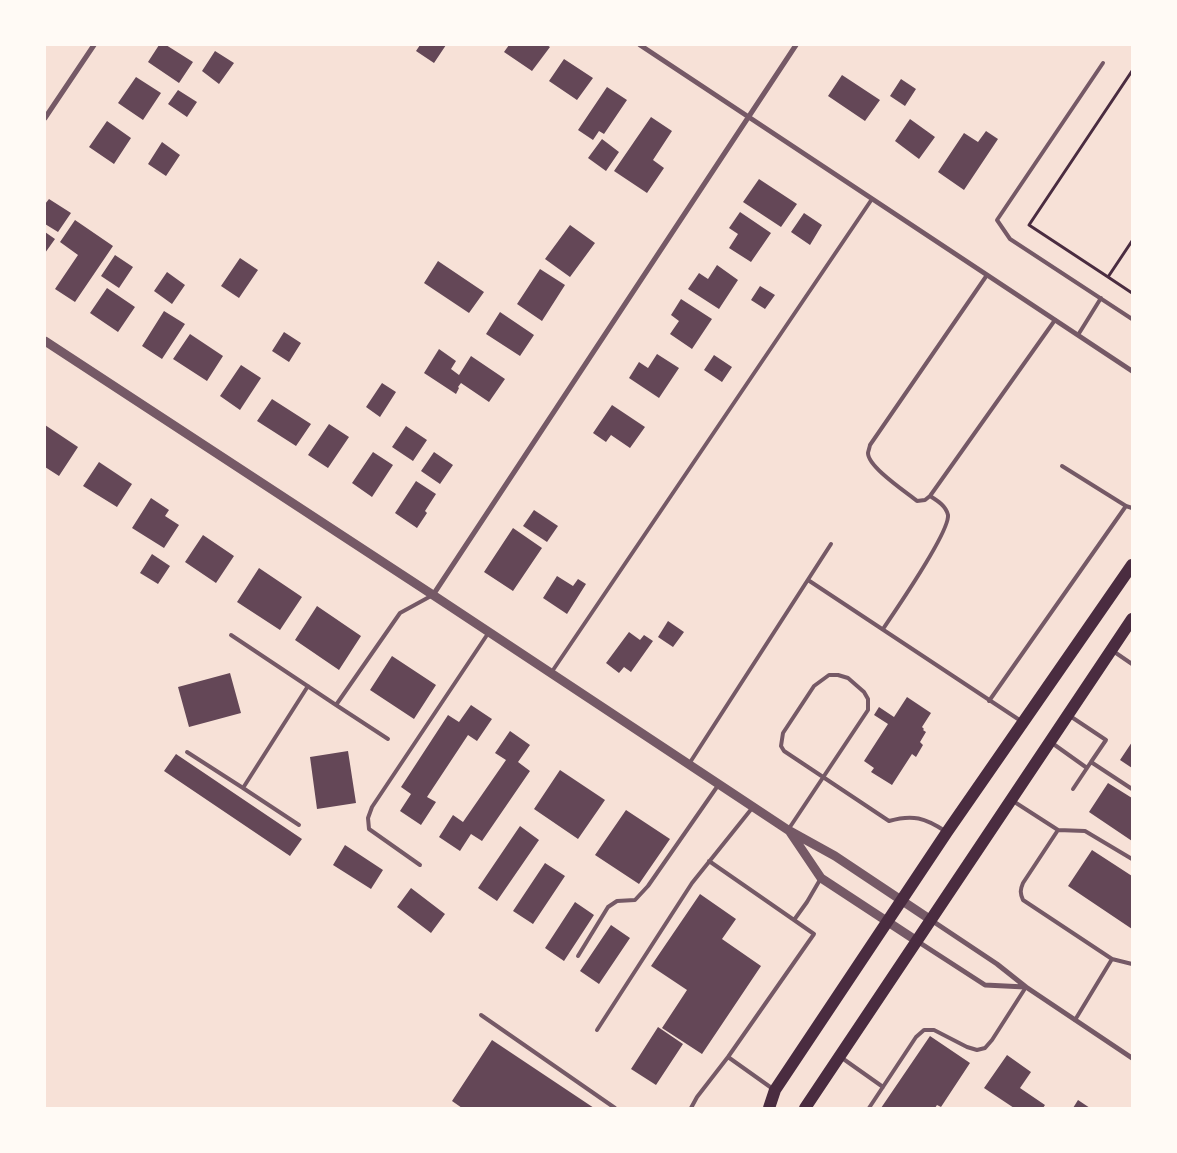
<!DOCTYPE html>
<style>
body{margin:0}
#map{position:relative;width:1177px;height:1153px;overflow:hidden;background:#f7e1d7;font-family:Cabin,sans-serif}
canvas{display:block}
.frame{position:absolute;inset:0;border:46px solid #fffaf5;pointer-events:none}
</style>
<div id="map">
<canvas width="1177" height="1153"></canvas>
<div class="frame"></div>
</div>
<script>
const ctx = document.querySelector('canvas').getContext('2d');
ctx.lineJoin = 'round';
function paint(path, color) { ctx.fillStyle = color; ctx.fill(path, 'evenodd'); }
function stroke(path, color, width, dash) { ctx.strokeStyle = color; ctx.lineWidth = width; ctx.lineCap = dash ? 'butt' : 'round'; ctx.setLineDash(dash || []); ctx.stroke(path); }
const building = new Path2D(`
 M159,45h7l27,17 -14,21 -31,-21z
 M420,45h26l-12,18 -18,-12z
 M509,45h38l3,2 -18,24 -28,-19z
 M215,51l19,12 -15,21 -17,-13z
 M564,59l29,19 -16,22 -28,-19z
 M842,75l38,25 -15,21 -37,-25z
 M136,77l25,16 -18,27 -25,-17z
 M901,79l15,10 -11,17 -15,-10z
 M607,87l20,13 -23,34 -5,-3 -6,9 -15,-10z
 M178,90l19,12 -10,15 -19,-13z
 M651,117l21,14 -19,29 11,8 -17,25 -33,-22z
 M910,119l25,18 -16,22 -24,-18z
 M107,121l24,17 -17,26 -25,-17z
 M986,131l12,8 -34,51 -26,-18 26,-39 14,9z
 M602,139l17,13 -13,19 -18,-13z
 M162,142l18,13 -14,21 -18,-12z
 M759,179l38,25 -16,23 -38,-25z
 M49,199l22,14 -13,19 -13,-8v-20z
 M740,212l31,21 -20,29 -22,-14 9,-14 -9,-6z
 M804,213l18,12 -12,20 -19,-13z
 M75,220l38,26 -38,56 -20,-13 23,-34 -18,-13z
 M570,225l25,18 -25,34 -25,-18z
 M45,232l10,7 -10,14z
 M115,255l18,12 -14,21 -18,-12z
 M240,258l18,12 -19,28 -18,-12z
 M438,261l46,31 -15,21 -45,-30z
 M717,265l21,15 -19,29 -31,-20 11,-16 9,6z
 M540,269l25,16 -23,36 -25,-17z
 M167,272l18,13 -13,19 -18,-13z
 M760,286l15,9 -10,14 -14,-9z
 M107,288l28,19 -17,25 -28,-19z
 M681,299l31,20 -20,30 -22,-15 9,-13 -8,-6z
 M164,311l21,13 -23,35 -20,-13z
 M500,312l34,23 -14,21 -34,-22z
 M284,332l17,11 -12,19 -17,-11z
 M190,334l33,22 -16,25 -34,-22z
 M439,349l17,12 -5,8 8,6 12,-19 34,23 -16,23 -28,-19 -3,4 1,1 -3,6 -32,-21z
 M657,354l22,14 -20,30 -30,-20 10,-16 9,6z
 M714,355l18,12 -10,15 -18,-12z
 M241,365l20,13 -21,32 -20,-14z
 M382,383l14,9 -16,25 -14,-10z
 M272,399l39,25 -15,22 -39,-25z
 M612,405l33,22 -15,21 -19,-13 -5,7 -13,-9z
 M329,424l20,13 -21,31 -20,-13z
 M45,425l33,22 -19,29 -14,-9z
 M406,426l21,14 -14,21 -21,-14z
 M373,452l20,13 -21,32 -20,-14z
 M434,452l19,13 -13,19 -19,-13z
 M99,462l33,22 -15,23 -34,-21z
 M416,481l20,13 -11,17 2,2 -10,15 -22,-15z
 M151,498l18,12 -4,6 14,9 -15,23 -32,-20z
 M534,510l24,16 -11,16 -24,-16z
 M513,528l29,20 -29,43 -29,-19z
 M203,535l31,21 -18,27 -31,-21z
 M152,554l18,12 -12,18 -18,-11z
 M259,568l43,29 -22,33 -43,-28z
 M557,576l16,10 5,-7 8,5 -19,30 -24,-16z
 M317,606l44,30 -22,34 -44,-30z
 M668,621l16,11 -11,15 -15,-10z
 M629,632l11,8 4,-5 9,6 -22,31 -7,-5 -5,6 -13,-10z
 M392,656l44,29 -22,34 -44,-29z
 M230,673l11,40 -52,14 -11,-40z
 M907,697l24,16 -9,14 2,2 -1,1 3,2 -6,10 3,3 -7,12 -4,-3 -20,31 -21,-13 3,-4 -10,-7 24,-37 -14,-9 5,-8 15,10z
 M471,705l21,14 -15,22 -9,-6 -41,62 9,5 -15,23 -21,-14 11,-17 -10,-7 47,-72 11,7z
 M510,731l20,14 -12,17 12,9 -48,70 -11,-7 -11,17 -21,-14 14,-22 10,7 43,-62 -11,-7z
 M1132,742v26l-12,-8z
 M348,751l8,52 -39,6 -7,-52z
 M176,754l126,85 -12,17 -126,-85z
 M560,770l45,30 -27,39 -44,-30z
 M1108,783l24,15v43l-43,-29z
 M626,810l44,29 -31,45 -44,-29z
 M520,826l19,14 -42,61 -19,-13z
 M345,845l38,25 -12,19 -38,-24z
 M1092,850l40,26v53l-64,-43z
 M545,863l20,13 -32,48 -20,-13z
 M411,888l34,26 -14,19 -34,-26z
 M700,894l36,25 -14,20 39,27 -59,88 -40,-26 25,-38 -36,-24z
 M575,902l19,13 -30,46 -19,-13z
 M611,925l19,13 -31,46 -19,-13z
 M658,1027l25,17 -27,41 -25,-16z
 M930,1036l40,27 -29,44 -4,-2 -2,3h-54z
 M492,1040l102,68h-132l-10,-7z
 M1007,1055l24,17 -11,16 25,17 -2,3h-29l-30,-20z
 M1078,1100l12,8h-17z`);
const path = new Path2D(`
 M1132,241l-24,36 24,16
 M1108,277l-79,-52 103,-154`);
const service = new Path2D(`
 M1103,63l-106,157 13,19 122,80
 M987,275l-117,170c0,1 -2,7 -2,8 0,14 38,39 49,48l8,-1 5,-4 125,-176
 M1078,335l23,-37
 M1062,466l64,40 6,2
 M808,580l213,141
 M883,629c12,-18 67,-97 65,-114 -2,-9 -10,-14 -18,-19
 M231,635l105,70 64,-92 31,-17
 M1113,651l19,13
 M551,673l321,-474
 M989,701l137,-195
 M336,705l52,34
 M1070,716l36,24 -15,22 41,27
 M1052,743l35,25 4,-6
 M187,752l56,36 65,-102
 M689,764l142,-220
 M243,788l56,37
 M1073,789l14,-21
 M1013,801l45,29 -35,53c-3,7 -3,10 0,17l89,59 -37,61
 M788,830l80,-120v-11l-4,-7 -16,-14 -10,-3h-9l-15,11 -31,47 -2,13 3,5 105,70c24,-7 36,-3 56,10
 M1058,830l27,1 47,28
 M709,861l85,59
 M420,865l-51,-36 -1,-11 4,-11 117,-175
 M578,956l30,-49 9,-6 18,-1 13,-14 71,-102
 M1112,959l20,5
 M481,1015l134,93
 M597,1030l95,-147 61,-76
 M728,1057l45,32
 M842,1058l41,29
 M691,1108l6,-11 31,-40 86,-123 -20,-14 13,-18 14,-24
 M869,1108l47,-71 8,-7h10l33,17 10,3 8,-2 7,-8 34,-53`);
const minor = new Path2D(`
 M640,45l492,326
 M45,118l49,-73
 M433,595l363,-550
 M931,920l66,44 29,23 106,71
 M917,941l68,44 40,2`);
const tertiary = new Path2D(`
 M45,341l388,254 355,235 47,26 96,64
 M790,832l31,46 96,63`);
const primary = new Path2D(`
 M769,1108l6,-18 172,-258 185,-267
 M805,1108l327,-489`);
paint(building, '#644757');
stroke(path, '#4a2c40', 3);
stroke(service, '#755966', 4);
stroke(minor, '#755966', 5);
stroke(tertiary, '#755966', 9);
stroke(primary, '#4a2c40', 12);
</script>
